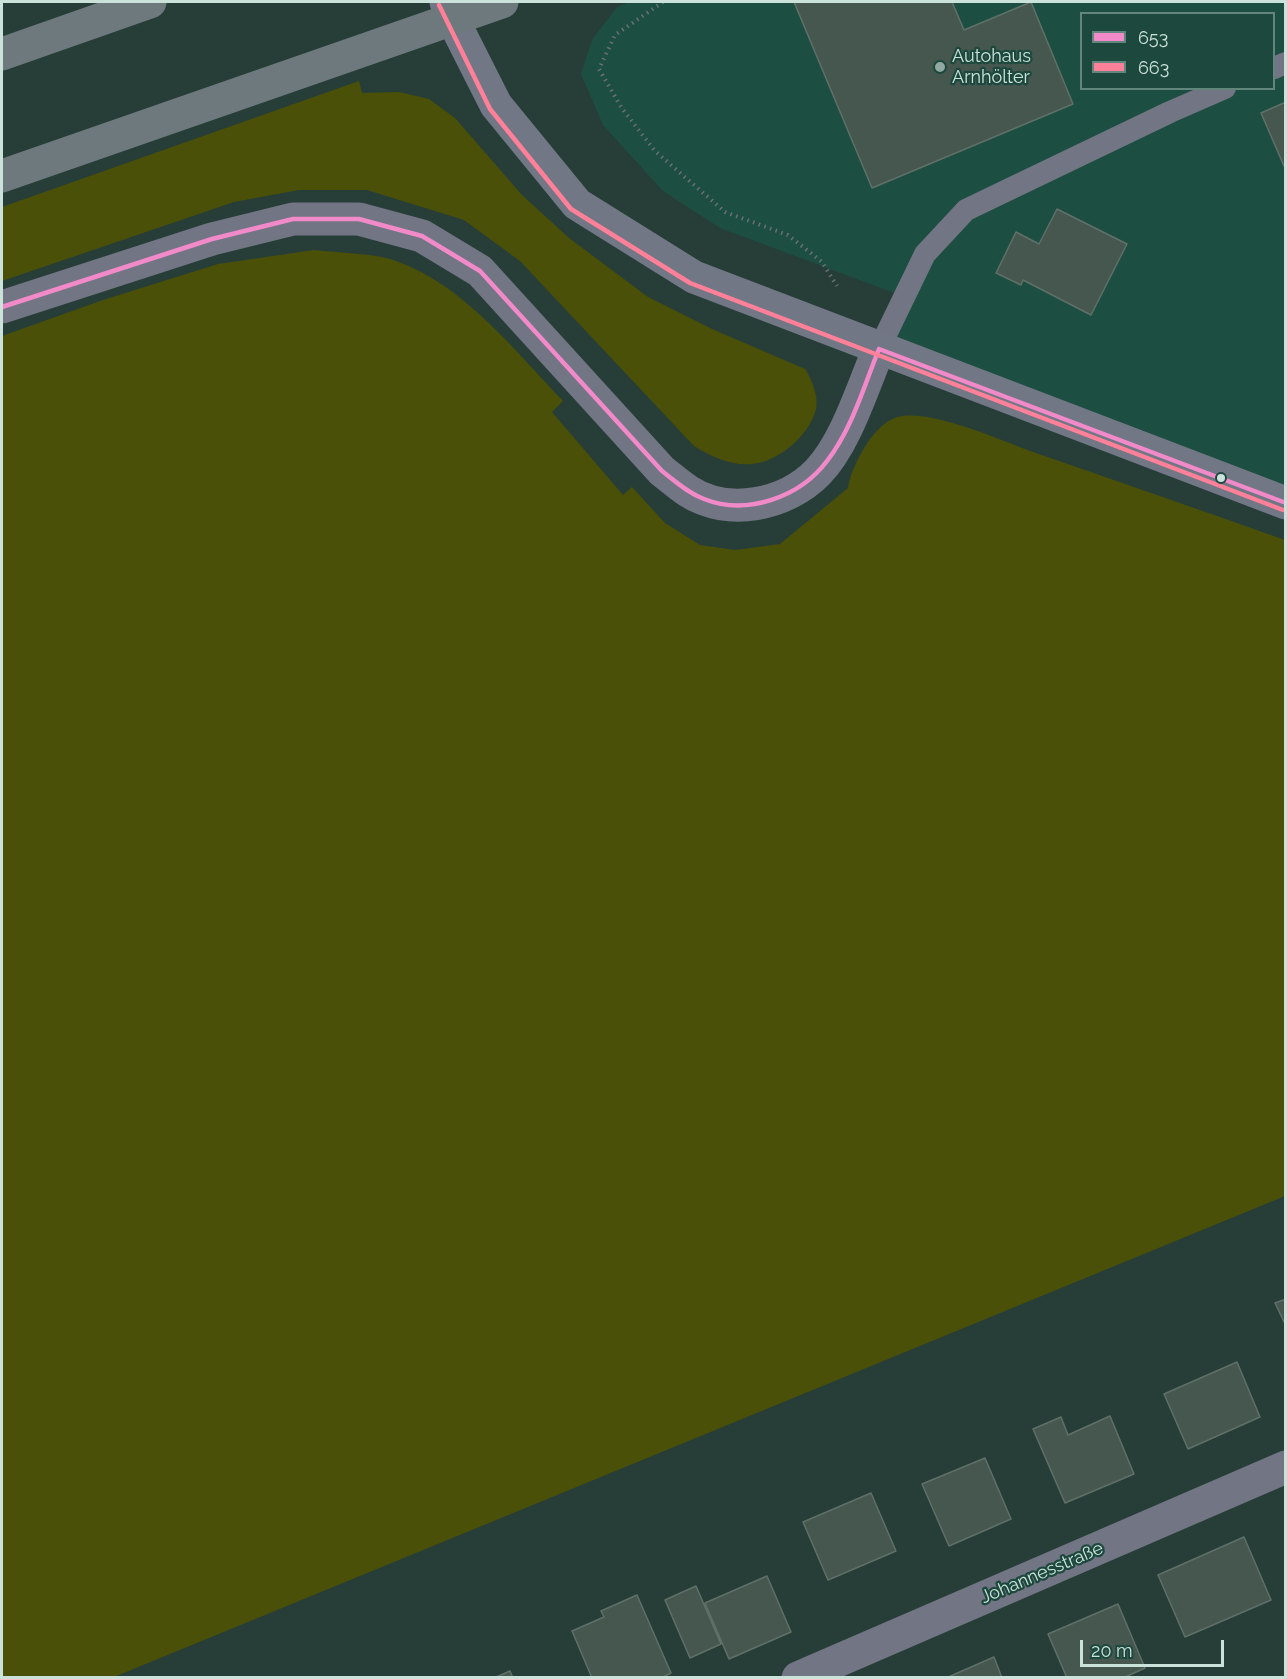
<!DOCTYPE html>
<meta charset="utf-8">
<style>
body{margin:0}
#map{position:relative;width:1287px;height:1679px;overflow:hidden;background:#273e38;font-family:Raleway,sans-serif}
canvas{display:block}
.frame{position:absolute;inset:0;border:3px solid #cbe2da;pointer-events:none}
.legend{position:absolute;left:1080px;top:12px;width:195px;height:78px;box-sizing:border-box;background:#1d483d;border:2px solid #63867c;margin:0;padding:8px 10px;list-style:none;font-size:18px;color:#cbe2da}
.legend li{display:flex;align-items:center;gap:12px;height:30px}
.legend b{width:30px;border:2px solid #63867c}
.scale{position:absolute;left:1080px;top:1640px;width:144px;height:27px;box-sizing:border-box;border:3px solid #cbe2da;border-top:0;padding-left:8px;font-size:18px;line-height:21px;white-space:nowrap;color:#cbe2da;-webkit-text-stroke:4px #1d483d;paint-order:stroke}
</style>
<div id="map">
<canvas width="1287" height="1679"></canvas>
<div class="frame"></div>
<ul class="legend">
<li><b style="height:8px;background:#f28ac9"></b>653</li>
<li><b style="height:8px;background:#ff8098"></b>663</li>
</ul>
<div class="scale">20 m</div>
</div>
<script>
const ctx = document.querySelector('canvas').getContext('2d');
ctx.lineJoin = 'round';
function paint(path, color) { ctx.fillStyle = color; ctx.fill(path, 'evenodd'); }
function stroke(path, color, width, dash) { ctx.strokeStyle = color; ctx.lineWidth = width; ctx.lineCap = dash ? 'butt' : 'round'; ctx.setLineDash(dash || []); ctx.stroke(path); }
function write(font, color, halo, rows, align = 'center') {
  ctx.font = font + ' Raleway,sans-serif'; ctx.lineWidth = 4.5; ctx.setLineDash([]); ctx.textBaseline = 'middle'; ctx.strokeStyle = halo; ctx.fillStyle = color; for (const [text, x, y, turn = 0] of rows) {
    ctx.save(); ctx.translate(x, y); ctx.rotate((+turn || 0) * Math.PI / 180); ctx.textAlign = isNaN(turn) ? turn : align; if (halo) ctx.strokeText(text, 0, 0); ctx.fillText(text, 0, 0); ctx.restore();
  }
}
const built = new Path2D(`
 M629,2h656v487l-406,-150 18,-45 -177,-66 -57,-37 -60,-66 -22,-51 11,-34 25,-33zM1082,14h192v74h-192z`);
const green = new Path2D(`
 M359,81l3,12 37,-1 30,7 26,19 67,77 47,43 79,59 64,32 93,40c6,9 14,27 11,40 -6,26 -38,53 -64,55 -21,2 -40,-7 -58,-18l-174,-185 -56,-41 -97,-30h-68l-65,12 -232,79v-74z
 M314,250c25,3 60,3 82,11 68,24 118,89 167,140l-11,11 71,83 9,-8 33,36 35,22 35,5 45,-6 68,-56c4,-24 28,-70 55,-72 33,-4 95,23 127,35 85,29 170,59 255,89v656l-1171,481h-112v-1341l101,-36 115,-36z`);
const building = new Path2D(`
 M794,2h158l12,28 67,-28 42,102 -201,84z
 M1286,102v62l-2,2 -23,-53z
 M1057,209l70,35 -36,71 -68,-35 -2,5 -25,-12 20,-41 23,12z
 M1286,1299v27l-11,-23z
 M1237,1362l23,55 -72,32 -24,-55z
 M1110,1416l24,58 -69,29 -32,-74 28,-12 7,18z
 M985,1458l26,61 -62,27 -27,-62z
 M871,1493l25,58 -68,29 -25,-58z
 M1244,1537l27,63 -86,37 -27,-62z
 M767,1576l24,56 -62,27 -24,-56z
 M696,1586l25,58 -31,14 -25,-58z
 M637,1595l34,78 -10,5h-69l-20,-47 32,-14 -3,-6z
 M1118,1604l27,64 -22,10h-56l-19,-44z
 M994,1657l8,21h-56z
 M510,1671l3,7h-19z`);
const path = new Path2D(`
 M663,2l-48,33 -16,34 22,38 34,44 70,61 63,23 34,27 15,24`);
const lane = new Path2D(`
 M1274,68l12,-5
 M879,349l46,-95 41,-44 204,-98 55,-24`);
const street = new Path2D(`
 M2,307l210,-68 81,-20h66l63,17 58,35 182,200c9,7 17,14 26,20 40,26 98,14 130,-19 28,-29 45,-86 61,-123
 M798,1678l488,-211`);
const secondary = new Path2D(`
 M446,2l7,18 43,85 81,99 117,73 592,226`);
const highway = new Path2D(`
 M2,54l148,-52
 M2,176l500,-174`);
const bus1 = new Path2D(`
 M2,307l210,-68 81,-20h66l63,17 58,35 182,200c13,10 26,22 42,28 43,17 96,-2 123,-38 25,-32 37,-75 52,-112
 M879,349l407,154`);
const bus2 = new Path2D(`
 M439,5l51,104 81,100 119,74 593,227`);
const markers = [
 [940,67,6,"#92a9a1"],
 [1221,478,5,"#cbe2da"]
];
const poiNames = [
 ["Autohaus",952,57],
 ["Arnhölter",952,78]
];
const streetNames = [
 ["Johannesstraße",1042,1573,-23]
];
paint(built, '#1d4e42');
paint(green, '#4a5008');
paint(building, '#465750');
stroke(building, '#5f7068', 1.5);
stroke(path, '#687076', 4, [1.5, 4.5]);
stroke(lane, '#727583', 22);
stroke(street, '#727583', 33);
stroke(secondary, '#727785', 33);
stroke(highway, '#6e797e', 33);
stroke(bus1, '#f28ac9', 4.5);
stroke(bus2, '#ff8098', 4.5);
for (const [x, y, r, color] of markers) { const dot = new Path2D(); dot.arc(x, y, r, 0, 2 * Math.PI); ctx.fillStyle = color; ctx.fill(dot); stroke(dot, '#1d483d', 2); }
write('18px', '#cbe2da', '#1d483d', poiNames, 'left');
write('18px', '#cbe2da', '#1d483d', streetNames);
</script>
